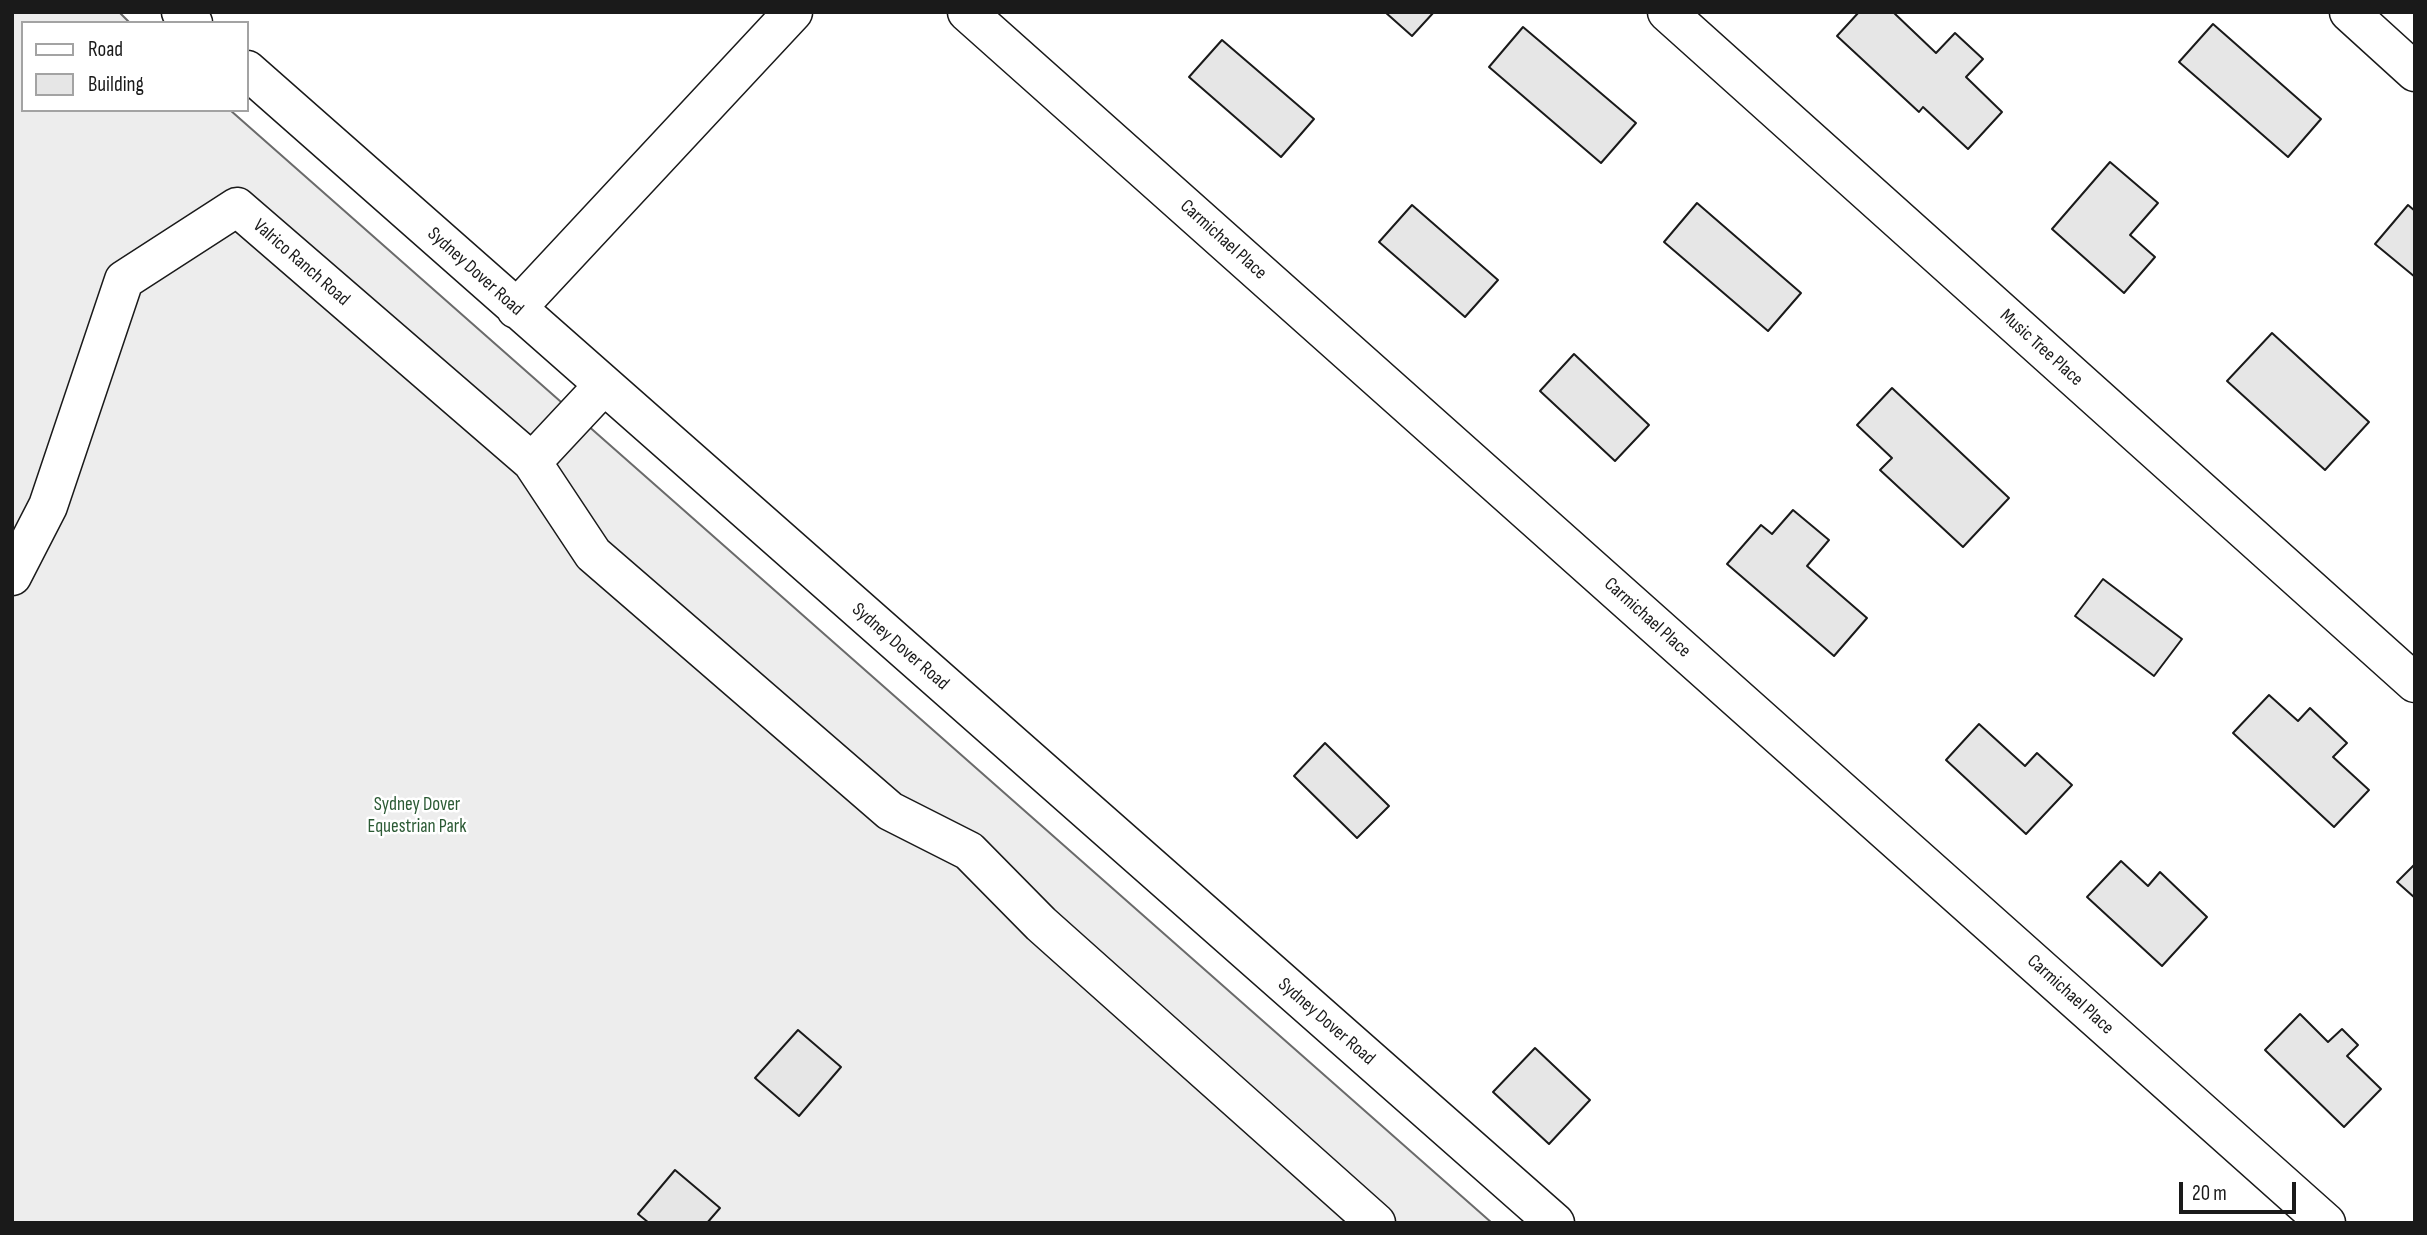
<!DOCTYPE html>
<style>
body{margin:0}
#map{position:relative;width:2427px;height:1235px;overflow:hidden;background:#fff;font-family:"Sofia Sans Condensed",sans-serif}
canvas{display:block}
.frame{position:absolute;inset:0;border:14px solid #1a1a1a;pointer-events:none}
.legend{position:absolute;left:21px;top:21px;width:228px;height:91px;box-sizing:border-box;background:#fff;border:2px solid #a3a3a3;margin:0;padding:9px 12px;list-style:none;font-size:21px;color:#1a1a1a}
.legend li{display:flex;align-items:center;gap:14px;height:35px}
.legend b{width:35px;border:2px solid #a3a3a3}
.scale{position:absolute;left:2179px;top:1182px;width:117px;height:32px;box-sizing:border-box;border:4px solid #1a1a1a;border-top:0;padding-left:9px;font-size:21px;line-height:24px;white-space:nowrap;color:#1a1a1a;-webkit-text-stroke:5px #fff;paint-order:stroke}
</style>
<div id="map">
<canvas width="2427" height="1235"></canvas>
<div class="frame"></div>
<ul class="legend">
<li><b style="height:9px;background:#fff"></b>Road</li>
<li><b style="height:19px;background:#e6e6e6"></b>Building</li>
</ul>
<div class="scale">20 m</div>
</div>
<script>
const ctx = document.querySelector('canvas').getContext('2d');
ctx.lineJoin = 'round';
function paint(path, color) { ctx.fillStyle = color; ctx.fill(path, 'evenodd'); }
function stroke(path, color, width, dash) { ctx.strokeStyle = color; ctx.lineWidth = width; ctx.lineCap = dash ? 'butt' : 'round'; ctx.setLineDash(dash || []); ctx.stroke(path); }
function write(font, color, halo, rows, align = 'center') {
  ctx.font = font + ' "Sofia Sans Condensed",sans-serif'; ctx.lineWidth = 5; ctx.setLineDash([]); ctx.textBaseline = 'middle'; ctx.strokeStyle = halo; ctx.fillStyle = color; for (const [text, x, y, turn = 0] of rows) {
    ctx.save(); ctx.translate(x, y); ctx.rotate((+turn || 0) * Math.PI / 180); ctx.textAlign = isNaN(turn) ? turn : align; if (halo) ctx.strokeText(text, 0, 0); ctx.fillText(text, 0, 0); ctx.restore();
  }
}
const built = new Path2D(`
 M12,12h107l11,11h-107v87h207l1262,1113h-1480z`);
const building = new Path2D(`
 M1385,12h49l-22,24z
 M1859,12h34l43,41 19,-20 28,26 -17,18 36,35 -34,37 -45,-42 -4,5 -82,-76z
 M2213,24l108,95 -33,38 -109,-95z
 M1523,27l113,96 -35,40 -112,-96z
 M1222,40l92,79 -33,38 -92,-80z
 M2110,162l48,41 -28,32 25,22 -31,36 -72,-64z
 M1697,203l104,90 -33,38 -104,-89z
 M1412,205l86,75 -33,37 -86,-75z
 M2408,205l7,6v66l-40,-33z
 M2272,333l97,89 -44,48 -98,-89z
 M1574,354l75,71 -34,36 -75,-70z
 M1892,388l117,110 -46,49 -83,-77 12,-12 -35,-33z
 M1793,510l36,30 -22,26 60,52 -33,38 -107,-92 34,-39 11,9z
 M2103,579l79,60 -28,37 -79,-60z
 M2269,695l29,26 12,-13 37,35 -14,14 36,33 -35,37 -101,-94z
 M1979,724l46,42 12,-13 35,32 -46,49 -80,-74z
 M1325,743l64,63 -32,32 -63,-62z
 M2121,861l27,25 12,-14 47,45 -45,49 -75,-69z
 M2415,864v34l-18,-16z
 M2300,1014l28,28 14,-13 16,16 -11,11 34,33 -37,38 -79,-77z
 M798,1030l43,37 -42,49 -44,-38z
 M1535,1048l55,52 -41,44 -56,-52z
 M675,1170l45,38 -13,15h-58l-11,-9z`);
const minor = new Path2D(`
 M181,12l12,11
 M967,12l1359,1211
 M1667,12l748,671
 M2349,12l66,60
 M247,70l1308,1153
 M516,309l277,-297
 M532,462l61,92 297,257 79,40 72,73 335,299
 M12,576l36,-70 76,-226 113,-73 295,255 71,-76`);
const streetNames = [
 ["Carmichael Place",1223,240,42],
 ["Valrico Ranch Road",301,263,41],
 ["Sydney Dover Road",475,272,42],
 ["Music Tree Place",2041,348,42],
 ["Carmichael Place",1647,618,42],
 ["Sydney Dover Road",900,647,41],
 ["Carmichael Place",2070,995,42],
 ["Sydney Dover Road",1326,1022,41]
];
const parkNames = [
 ["Sydney Dover",417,805],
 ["Equestrian Park",417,827]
];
paint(built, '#ededed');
stroke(built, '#6a6a6a', 2);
paint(building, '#e6e6e6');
stroke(building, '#1a1a1a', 2);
stroke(minor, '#1a1a1a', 41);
stroke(minor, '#fff', 38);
write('19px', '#1a1a1a', '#fff', streetNames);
write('19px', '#2b5a34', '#fff', parkNames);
</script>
